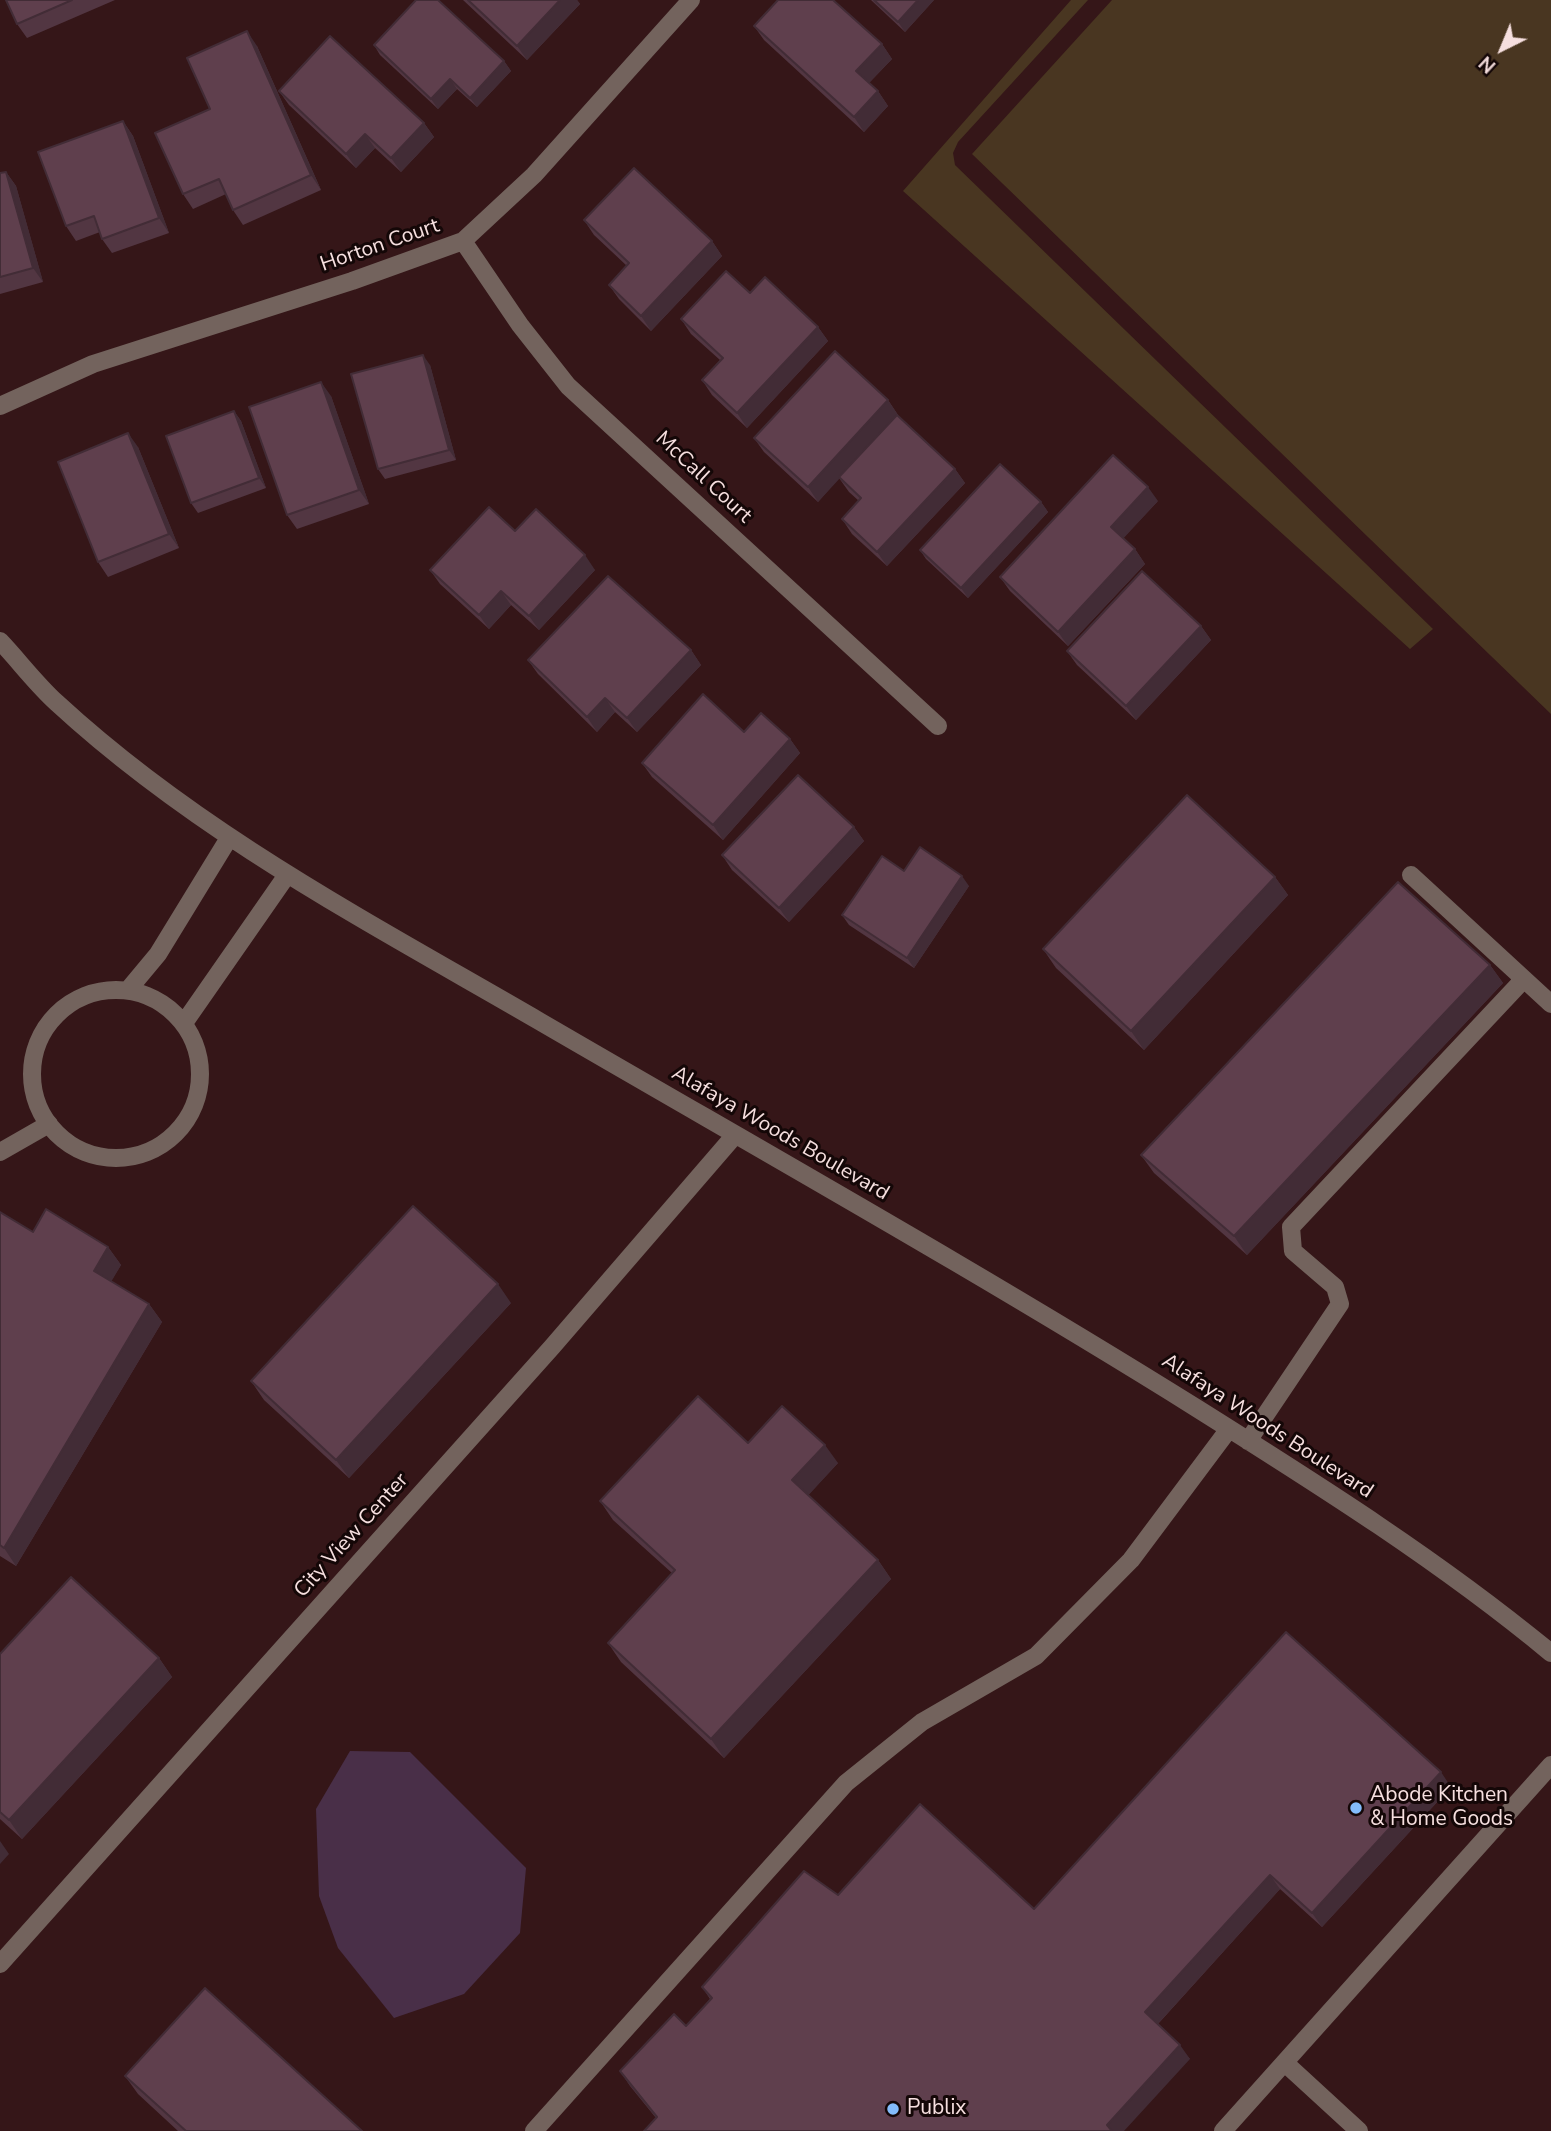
<!DOCTYPE html>
<style>
body{margin:0}
#map{position:relative;width:1551px;height:2131px;overflow:hidden;background:#351618;font-family:"Nunito Sans",sans-serif}
canvas{display:block}
.north{position:absolute;left:1467px;top:14px;width:70px;height:70px;-webkit-text-stroke:5px #140707;paint-order:stroke;rotate:223deg;font-size:19px;font-weight:700;line-height:28px;text-align:center;color:#f6dfdf}
.north::after{content:'';display:block;margin:auto;width:24px;height:32px;background:#f6dfdf;clip-path:polygon(50% 0,100% 100%,50% 72%,0 100%)}
</style>
<div id="map">
<canvas width="1551" height="2131"></canvas>
<div class="north">N</div>
</div>
<script>
const ctx = document.querySelector('canvas').getContext('2d');
ctx.lineJoin = 'round';
function paint(path, color) { ctx.fillStyle = color; ctx.fill(path, 'evenodd'); }
function stroke(path, color, width, dash) { ctx.strokeStyle = color; ctx.lineWidth = width; ctx.lineCap = dash ? 'butt' : 'round'; ctx.setLineDash(dash || []); ctx.stroke(path); }
function write(font, color, halo, rows, align = 'center') {
  ctx.font = font + ' "Nunito Sans",sans-serif'; ctx.lineWidth = 6; ctx.setLineDash([]); ctx.textBaseline = 'middle'; ctx.strokeStyle = halo; ctx.fillStyle = color; for (const [text, x, y, turn = 0] of rows) {
    ctx.save(); ctx.translate(x, y); ctx.rotate((+turn || 0) * Math.PI / 180); ctx.textAlign = isNaN(turn) ? turn : align; if (halo) ctx.strokeText(text, 0, 0); ctx.fillText(text, 0, 0); ctx.restore();
  }
}
const green = new Path2D(`
 M1071,0h17l-130,142 -5,11 2,12 478,464 -23,20 -507,-458z
 M1112,0h439v714l-579,-560z`);
const water = new Path2D(`
 M350,1751l60,1 116,116 -6,65 -56,61 -70,24 -56,-70 -19,-52 -3,-87z`);
const minor = new Path2D(`
 M463,241l57,84 48,61 370,340
 M0,406l93,-42 259,-83 111,-40 71,-66 157,-175
 M0,641c19,20 36,43 57,62 142,131 315,221 482,318 220,128 443,253 659,388 121,76 243,153 353,244
 M1411,875l140,129
 M128,990l30,-36 71,-116
 M32 1074a84 84 0 1 1 168 0a84 84 0 1 1-168 0Z
 M184,1023l103,-148
 M0,1152l49,-28
 M1248,1441l92,-137 -5,-17 -42,-36 -2,-24 233,-248
 M0,1964l552,-617 183,-212
 M1285,2063l74,68
 M534,2131l312,-348 76,-61 114,-66 95,-96 98,-131
 M1223,2131l328,-366`);
const wall = new Path2D(`
 M6,0h109l-88,38 -10,-14z
 M463,0h114l3,4 -53,56z
 M871,0h63l-29,32z
 M754,26l128,18 10,15 -23,24 9,8 10,15 -24,26 -100,-92z
 M374,45l130,16 7,10 -34,36 -20,-18 -19,20 -58,-54z
 M257,46l64,144 -78,35 -10,-15 -7,-16 -33,15 -10,-15 27,-85z
 M279,91l145,32 10,14 -33,35 -26,-24 -19,20 -67,-63z
 M123,121l10,15 36,97 -57,20 -10,-14 -2,-7 -24,9 -10,-15z
 M6,172l10,14 27,96 -43,12v-121z
 M584,220l128,21 10,15 -71,75 -32,-32 -10,-14 18,-19 -33,-31z
 M750,293l68,34 10,14 -81,87 -35,-33 -10,-15 18,-20 -29,-26 -10,-15z
 M430,365l26,95 -71,19 -7,-10z
 M331,396l38,108 -72,25 -10,-14z
 M888,400l10,15v1l57,53 10,14 -78,83 -35,-32 -10,-15 17,-18 -10,-9 -10,-14 -21,24 -54,-50 -10,-14z
 M234,411l7,10 25,67 -68,25 -7,-10z
 M138,447l41,101 -71,29 -10,-15z
 M1158,501l-35,37 12,11 10,15 -77,82 -58,-55 -10,-14z
 M1041,502l7,10 -80,86 -42,-39 -6,-9z
 M515,531l80,39 -56,60 -28,-25 -22,24 -49,-45 -10,-14z
 M1201,626l10,14 -75,80 -59,-55 -10,-14z
 M691,650l10,15 -64,67 -22,-20 -18,20 -59,-58 -10,-14z
 M744,732l46,7 10,14 -77,87 -71,-63 -10,-14z
 M854,827l10,14 -75,81 -57,-52 -10,-15z
 M1275,877l13,18 -144,155 -88,-82 -13,-19z
 M969,886l-55,82 -65,-43 -7,-10z
 M1490,965l13,18 -256,272 -93,-82 -13,-18z
 M0,1212l33,20 75,15 13,18 -10,16 38,23 13,18 -146,244 -16,-10z
 M511,1303l-162,175 -85,-78 -13,-19z
 M748,1443l90,20 -30,32 70,65 13,19 -167,179 -103,-96 -13,-19 64,-70 -59,-53 -13,-19z
 M0,1654l159,4 13,19 -150,162 -22,-20z
 M1451,1787l-129,140 -42,-38 -122,135 32,35 -534,59 -26,-32 -10,-15 66,-45 24,-27 -8,-12 136,-92 196,14z
 M125,2076l237,55h-184l-40,-37z`);
const shadedWall = new Path2D(`
 M560,0h17l3,4 -53,56 -10,-14z
 M918,0h16l-29,32 -7,-10z
 M247,31l10,15 64,144 -10,-15z
 M882,44l10,15 -26,27 -10,-15z
 M504,61l7,10 -34,36 -7,-9z
 M450,79l7,10 -19,20 -7,-10z
 M878,91l10,15 -24,26 -10,-15z
 M123,121l10,15 36,97 -10,-15z
 M424,123l10,14 -33,35 -10,-14z
 M365,134l10,14 -19,20 -10,-14z
 M6,172l10,14 27,96 -10,-14z
 M712,241l10,15 -71,75 -10,-15z
 M818,327l10,14 -81,87 -10,-15z
 M423,355l7,10 26,95 -7,-10z
 M321,382l10,14 38,108 -10,-14z
 M888,400l10,15 -80,87 -10,-15z
 M234,411l7,10 25,67 -7,-10z
 M128,433l10,14 41,101 -10,-14z
 M955,469l10,14 -78,83 -10,-14z
 M1148,487l10,14 -37,40 -10,-14z
 M1041,502l7,10 -80,86 -7,-10z
 M1135,549l10,15 -77,82 -10,-14z
 M585,555l10,15 -56,60 -10,-14z
 M501,591l10,14 -22,24 -10,-14z
 M1201,626l10,14 -75,80 -10,-14z
 M691,650l10,15 -64,67 -10,-14z
 M605,698l10,14 -18,20 -10,-15z
 M790,739l10,14 -77,87 -10,-15z
 M854,827l10,14 -75,81 -10,-14z
 M962,876l7,10 -55,82 -7,-10z
 M1275,877l13,18 -144,155 -13,-19z
 M1490,965l13,18 -256,272 -13,-19z
 M108,1247l13,18 -14,24 -13,-18z
 M498,1284l13,19 -162,175 -13,-18z
 M149,1304l13,18 -146,244 -12,-18z
 M825,1445l13,18 -33,36 -13,-19z
 M878,1560l13,19 -167,179 -13,-19z
 M159,1658l13,19 -150,162 -13,-19z
 M1441,1772l10,15 -129,140 -10,-14z
 M0,1841l9,13 -9,10z
 M1270,1875l10,14 -125,138 -10,-15z
 M1180,2045l10,14 -66,72h-14l-3,-6z`);
const building = new Path2D(`
 M6,0h66l-55,24z
 M416,0h22l66,61 -34,37 -20,-19 -19,20 -57,-54z
 M468,0h92l-43,46z
 M778,0h55l49,44 -26,27 22,20 -24,26 -100,-91z
 M874,0h44l-20,22z
 M247,31l64,144 -78,35 -14,-31 -36,15 -28,-61 55,-24 -23,-51z
 M330,36l94,87 -33,35 -26,-24 -19,20 -67,-63z
 M123,121l36,97 -57,21 -8,-23 -28,10 -28,-74z
 M634,168l78,73 -71,75 -32,-31 20,-22 -45,-43z
 M6,172l27,96 -33,9v-104z
 M726,271l24,22 15,-16 53,50 -81,86 -35,-33 21,-22 -42,-39z
 M835,351l53,49 -80,87 -54,-49z
 M423,355l26,95 -71,19 -27,-95z
 M321,382l38,108 -72,25 -38,-108z
 M234,411l25,67 -68,25 -25,-67z
 M897,415l58,54 -78,83 -35,-33 19,-21 -22,-21z
 M128,433l41,101 -71,28 -40,-100z
 M1113,455l35,32 -37,40 24,22 -77,83 -58,-55z
 M1000,464l41,38 -80,86 -41,-38z
 M489,507l26,24 21,-22 49,46 -56,61 -28,-25 -22,24 -49,-45z
 M1142,571l59,55 -75,80 -59,-55z
 M608,576l83,74 -64,68 -22,-20 -18,19 -59,-57z
 M703,694l41,38 17,-19 29,26 -77,86 -71,-62z
 M798,775l56,52 -75,81 -57,-53z
 M1187,795l88,82 -144,154 -88,-82z
 M920,847l42,29 -55,82 -65,-43 40,-59 22,15z
 M1398,882l92,83 -256,271 -93,-81z
 M413,1206l85,78 -162,176 -85,-79z
 M46,1209l62,38 -14,24 55,33 -145,244 -4,-3v-333l33,20z
 M698,1396l50,47 34,-37 43,39 -33,35 86,80 -167,179 -103,-96 67,-73 -75,-69z
 M71,1577l88,81 -150,162 -9,-8v-158z
 M1286,1632l155,140 -129,141 -42,-38 -125,137 35,33 -73,80 5,6h-468l13,-14 -37,-46 54,-57 12,12 26,-28 -10,-11 102,-116 34,24 82,-91 114,105z
 M205,1988l157,143h-176l-61,-55z`);
const markers = [
 [1356,1808,7,"#83bcfb"],
 [893,2109,7,"#83bcfb"]
];
const streetNames = [
 ["Horton Court",380,246,-19],
 ["McCall Court",703,478,43],
 ["Alafaya Woods Boulevard",780,1134,30],
 ["Alafaya Woods Boulevard",1267,1427,33],
 ["City View Center",352,1536,-48]
];
const poiNames = [
 ["Abode Kitchen",1370,1796],
 ["& Home Goods",1370,1820],
 ["Publix",907,2109]
];
paint(green, '#493621');
paint(water, '#492f48');
stroke(minor, '#73635d', 18);
paint(wall, '#523642');
paint(shadedWall, '#422c36');
paint(building, '#5f3f4d');
stroke(building, '#422c36', 2);
for (const [x, y, r, color] of markers) { const dot = new Path2D(); dot.arc(x, y, r, 0, 2 * Math.PI); ctx.fillStyle = color; ctx.fill(dot); stroke(dot, '#140707', 2.5); }
write('21px', '#f6dfdf', '#140707', streetNames);
write('21px', '#f6dfdf', '#140707', poiNames, 'left');
</script>
